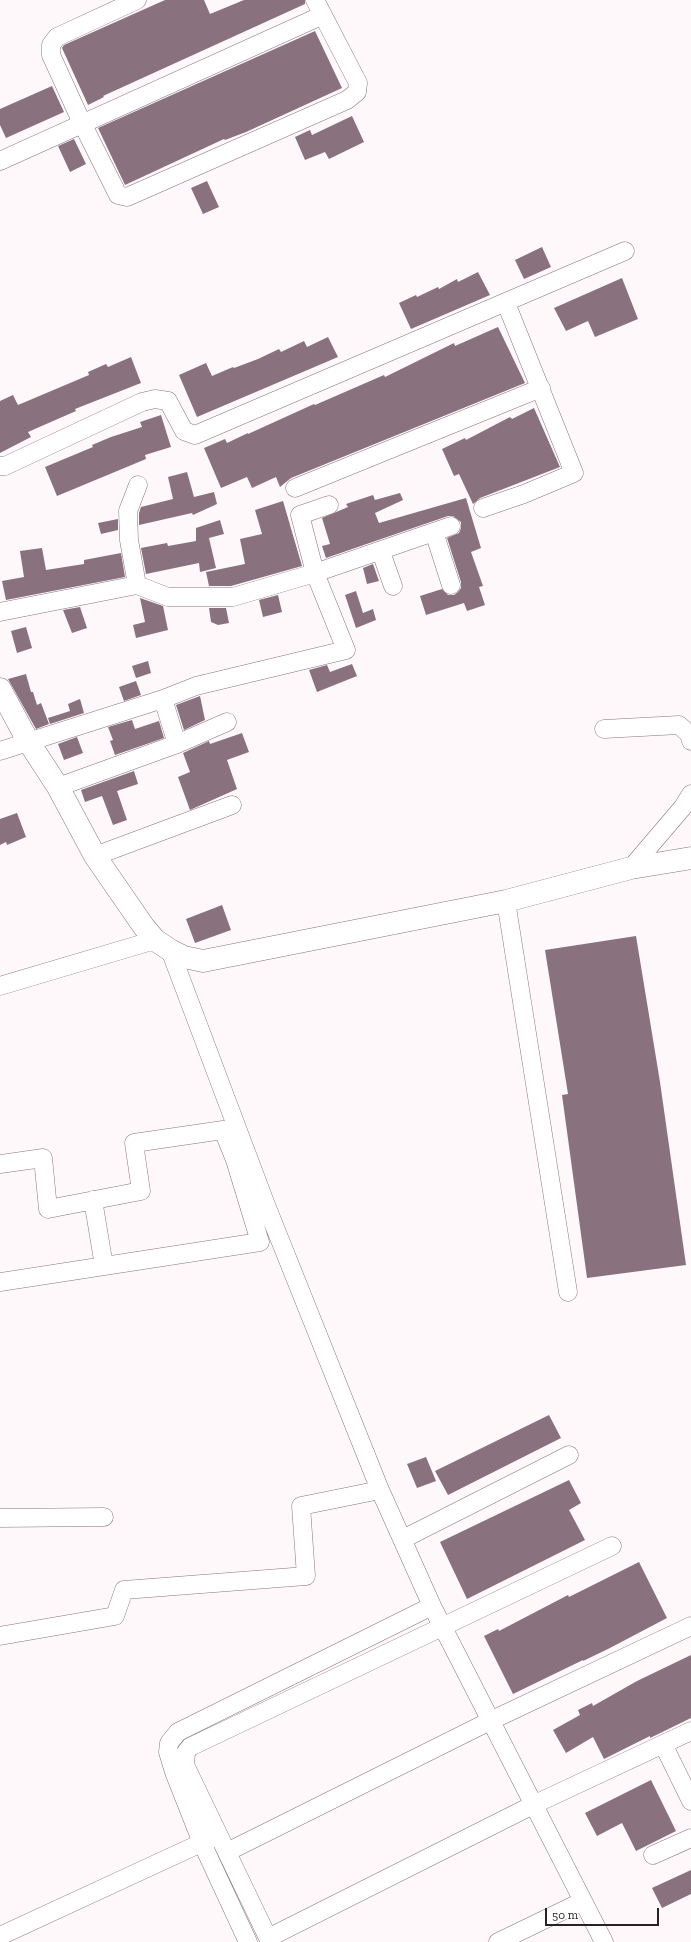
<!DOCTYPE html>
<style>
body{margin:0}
#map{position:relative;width:691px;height:1942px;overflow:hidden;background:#fef8fb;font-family:"Zilla Slab",serif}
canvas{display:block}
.scale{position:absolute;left:545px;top:1908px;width:114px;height:18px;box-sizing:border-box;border:2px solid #2a2126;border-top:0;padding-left:5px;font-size:12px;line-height:14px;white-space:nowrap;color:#2a2126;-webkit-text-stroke:3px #fff;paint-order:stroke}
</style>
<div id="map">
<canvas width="691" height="1942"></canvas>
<div class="scale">50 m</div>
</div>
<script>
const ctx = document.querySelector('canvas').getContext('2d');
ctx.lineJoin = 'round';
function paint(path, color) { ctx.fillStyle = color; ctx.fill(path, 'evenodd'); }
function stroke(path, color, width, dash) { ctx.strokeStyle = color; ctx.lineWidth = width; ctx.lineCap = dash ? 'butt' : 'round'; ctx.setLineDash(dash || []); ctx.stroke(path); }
const building = new Path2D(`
 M165,0h39l6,14 34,-14h61v4l-202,92 1,1 -16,8 -26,-57 2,-3z
 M315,31l27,57 -96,44 -21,8 -1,-1 -99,46 -27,-57z
 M52,86l12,26 -58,26 -6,-13v-16z
 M352,116l12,26 -35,17 -4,-7 -20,8 -10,-23 15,-7 2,5z
 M74,139l12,25 -16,8 -12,-26z
 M207,181l12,26 -16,7 -12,-26z
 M542,247l9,20 -27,12 -9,-19z
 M478,272l12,23 -79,34 -12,-26 17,-8 1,2 21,-10 1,2 18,-10 1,3z
 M622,278l16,41 -43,18 -7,-16 -22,10 -12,-23z
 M498,327l27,56 -234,95 -11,9 -4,-10 -24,11 -5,-11 -26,11 -17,-40 21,-9 2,4 21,-10v1l66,-30 1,1 69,-30 1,2 69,-34 1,3z
 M328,337l10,20 -141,60 -18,-42 27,-12 6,13 21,-9 1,1 24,-9 21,-10 2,3 23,-11 3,6z
 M131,357l10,26 -66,26 1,2 -48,21 3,5 -31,16v-52l13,-6 5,10 71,-30 -1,-3 18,-8 2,3z
 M534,408l26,59 -80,31 -7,6 -14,-30 -5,2 -12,-27 23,-11 1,2 44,-23 2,2z
 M161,415l10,32 -26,8 1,4 -89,37 -12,-29 48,-20 -1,-2 19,-8 31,-10 -2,-5z
 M187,472l7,25 20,-5 3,12 -24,11 -1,-2 -53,12v-12l2,-6 32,-8 -5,-22z
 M400,493l3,7 -28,13 4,10 87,-25 15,50 -10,4 12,34 -4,1 6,18 -18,6 -3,-8 -38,12 -6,-19 22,-7 6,6h6l4,-3 3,-4v-6l-14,-44 12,-5 2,-5v-6l-8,-6h-5l-122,42 -4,-12 8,-2 -8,-26 26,-11 -2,-3 27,-9 2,5z
 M283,501l19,65 -71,20h-22l-3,-14 39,-8 -5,-25 22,-5 -7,-24z
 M118,519v11l-17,4 -3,-11z
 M220,520l4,14 -15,4 7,30 -16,4 -1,-9 -53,11 -5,-26 26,-5 1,3 28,-5v-13z
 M42,548l4,22 38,-6v-4l37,-7 4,24 -119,23 -4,-19 22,-4 -4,-26z
 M373,564l6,17 -12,3 -4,-16z
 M356,591l7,22 10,-4 3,11 -20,8 -11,-33z
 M278,595l4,17 -19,5 -4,-17z
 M140,598l23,8 5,24 -32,8 -3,-13 12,-3z
 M80,607l7,21 -15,5 -9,-23z
 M209,608h17l3,15 -11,2 -7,-3z
 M26,627l6,21 -15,5 -6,-22z
 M148,661l3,12 -15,5 -4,-12z
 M352,664l5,12 -40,16 -8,-22 18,-5 3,7z
 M26,674l5,18h2l4,13 4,-2 8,21 -13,5 -28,-50z
 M136,681l5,14 -17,6 -5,-14z
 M200,696l5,24 -21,10 -8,-25z
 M80,699l4,14 -34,11 -2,-6 22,-7 -2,-7z
 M132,720l3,9 24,-8 5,17 -49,17 -5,-14 3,-1 -5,-13z
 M242,733l7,19 -22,8 10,29 -47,21 -12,-33 12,-5 -7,-19 26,-12 1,3z
 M77,737l6,16 -19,7 -6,-16z
 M134,771l4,13 -21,7 10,29 -14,5 -11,-29 -17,6 -4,-12z
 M17,813l9,24 -19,8 -1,-3 -6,3v-26z
 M222,905l9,25 -36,13 -9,-24z
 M636,936l24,146 26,183 -99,13 -25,-183 6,-1 -23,-144z
 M549,1415l12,23 -113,57 -13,-24z
 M426,1457l10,24 -19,7 -10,-24z
 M569,1480l12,23 -12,7 16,30 -118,59 -27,-57z
 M639,1562l28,56 -59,31 -25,12v-1l-70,34 -29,-58 14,-7 1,2 69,-36 1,2z
 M691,1655v63l-41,20v-2l-46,23 -11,-22 -27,16 -13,-23 27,-15 -2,-5 14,-7 1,3 44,-25z
 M651,1780l25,51 -40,20 -14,-28 -25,13 -12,-23z
 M691,1870v24l-29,14 -10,-20z`);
const minor = new Path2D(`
 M137,0l-80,37 -6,8v10l31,68 36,72 9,2 220,-97 10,-8 1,-9 -43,-83
 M0,161l323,-146
 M0,466h5l137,-64 13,-3 13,2 16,30 11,4 430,-184
 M295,488l246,-100
 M483,508l41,-14 50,-21 -68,-170
 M434,532l17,53
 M381,552l12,34
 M137,585l31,12h65l82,-24 136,-47
 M0,612l137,-27 -8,-45 -1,-29 10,-26
 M163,699l14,45
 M604,729l75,-4 10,9 2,7
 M0,751l163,-52 33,-13 150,-36 -31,-77 -15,-58 29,-10
 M58,787l119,-43 50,-22
 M95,856l137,-51
 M631,868l52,-61 8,-13
 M506,901l62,391
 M170,950l96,255 114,285 52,116 172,336
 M0,986l155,-46
 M0,1164l43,-6 5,51 93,-18 -7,-48 89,-13 12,30 25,82 -260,40
 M93,1200l11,66
 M0,1518l104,-1
 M403,1539l166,-84
 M0,1636l115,-20 9,-26 182,-14 -5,-70 79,-16
 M663,1744l28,57
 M227,1852l263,-131 201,-95
 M653,1855l38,-17
 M0,1936l212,-98
 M268,1938l265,-133 158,-74
 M248,1942l-46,-99 -28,-71 -6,-20 1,-9 9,-11 254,-126
 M270,1942l-85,-177 1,-13 4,-5 422,-201
 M498,1942l85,-41`);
const major = new Path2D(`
 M0,689l28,52 30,46 37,69 49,71 11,13 15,10 14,7 19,4 303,-60 125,-33 60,-10`);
paint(building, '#89727d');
stroke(minor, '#8a737f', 19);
stroke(major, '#8a737f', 23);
stroke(minor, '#fff', 18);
stroke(major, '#fff', 22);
</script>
